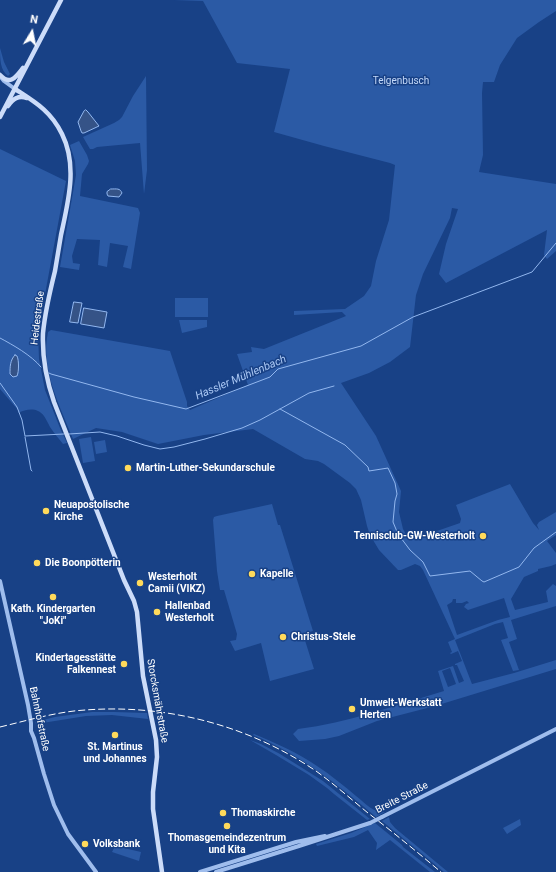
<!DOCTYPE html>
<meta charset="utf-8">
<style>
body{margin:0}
#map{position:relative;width:556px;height:872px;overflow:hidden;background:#184186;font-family:Roboto,sans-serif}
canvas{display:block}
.north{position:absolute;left:12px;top:12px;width:40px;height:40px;-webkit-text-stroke:3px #184186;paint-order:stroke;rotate:10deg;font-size:11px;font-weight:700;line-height:16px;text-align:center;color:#fff}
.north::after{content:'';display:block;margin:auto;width:14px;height:18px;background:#fff;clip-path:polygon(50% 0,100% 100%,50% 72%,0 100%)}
</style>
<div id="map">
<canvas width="556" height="872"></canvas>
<div class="north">N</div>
</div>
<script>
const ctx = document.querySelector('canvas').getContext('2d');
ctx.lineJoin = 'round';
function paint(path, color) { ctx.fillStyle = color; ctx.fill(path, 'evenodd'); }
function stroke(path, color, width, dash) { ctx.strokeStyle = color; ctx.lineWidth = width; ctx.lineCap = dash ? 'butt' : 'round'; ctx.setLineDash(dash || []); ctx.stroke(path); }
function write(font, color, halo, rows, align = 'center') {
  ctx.font = font + ' Roboto,sans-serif'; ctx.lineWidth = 3; ctx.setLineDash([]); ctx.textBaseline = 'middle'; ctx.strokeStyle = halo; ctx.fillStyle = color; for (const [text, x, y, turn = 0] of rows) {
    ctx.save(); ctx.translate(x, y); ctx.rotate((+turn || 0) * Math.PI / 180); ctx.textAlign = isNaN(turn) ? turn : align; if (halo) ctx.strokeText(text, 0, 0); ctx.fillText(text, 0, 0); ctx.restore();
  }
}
const green = new Path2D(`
 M174,0h382v11l-17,11 -22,16 -17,27 -6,17h-11l-1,11 1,62 -4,17 77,12v67l-9,8 -3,-4 3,-25 -101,53 -7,-9 7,-30 12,-35 -6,-1 -2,10 -27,56 -7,21 -6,52 -20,15 -21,11 -28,10 35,53 25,55 -2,21 4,17 6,11h2l49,-17 1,-4 -5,-14 54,-21 23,39 6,7 -2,-5 2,-3 17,-10v23l-9,6 9,12v11l-5,2 -13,3v2l-14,6 -13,22 4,11 33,-8 -2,-11 7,-7 3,2v20l-45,14 6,19 -8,3 10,28 -6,1 -12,-31 7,-2 -5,-16 -8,2 -40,16 17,44 42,-11 42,-13v9l-121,37 -58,15 -38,15 -14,3 -26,2 -6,-7 5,-5c50,-6 98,-24 146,-38l-6,-20 15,-5 6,17 5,-2 -7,-16h-2v-1l7,-3 -4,-10 -7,3 -1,-1 2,-1 -4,-10 7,-3 -32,-69 -3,-4 -5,-2 -14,6h-3l-19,-20 -9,-15 -3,-9 -6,-26 -5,-11 -6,-6 -26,-19 -6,-3 -13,-2 -52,-30 -49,6 -46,9 -36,-12 -26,-4 -23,11c-13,-33 -33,-70 -25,-107l3,-2 119,21 17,51v4l3,4 58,-25 -11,-31 15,-2 -1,-5 13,2 82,-33 -4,-4 -48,3v-4l51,-2 19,-13 7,-10 5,-25 13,-41 6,-55 -5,-2 -66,-17 -50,-14 16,-63 -53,-6 -34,-62zM504,598l6,19 -12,3 -41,15 -10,-30 5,-3 1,-3h3v4h6l5,-2 2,2 -3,1 -2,3 4,3zM450,668l6,16 -8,3 -6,-16z
 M0,48l4,14 6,12 -2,2c-8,-6 -8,-17 -8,-28z
 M146,76l1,94 -3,24 -4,-51 -43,4 -4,2h-3l-7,-12 31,-14 5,-3 3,-3 11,-21z
 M79,141l8,14 2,6 -1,3 -6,10 -2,22 58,12 2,5 -9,56 -8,-2 5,-21 -18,-3 -3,24 -9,-2 2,-25 -23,-1 -5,17 1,7 7,1 -1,6 -19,-3 16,-92 -1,-14 -5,-16z
 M0,149l66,32 -28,151 1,27 6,31 15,38 7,15 -4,1c-4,-5 -9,-11 -13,-17 -2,-4 -4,-8 -6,-11 -7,-9 -17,-7 -26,-3v-3l-18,-21z
 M175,298h33v19h-33z
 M179,320h28v7l-25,6z
 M91,437l4,24 -12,2 -4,-24z
 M105,440l2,12 -11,2 -2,-12z
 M272,504l6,21h2l33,106 -10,3 11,35 -44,12 -9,-38 -26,8 -5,-10 6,-1 1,-6 -13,-44h-4l-3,-19 -4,-51 1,-3 3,-1z
 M92,712h22l33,1 1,6 -36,-4 -26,1 -50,8 -1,-2 20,-5z
 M254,734c22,9 44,19 63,32 14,9 27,20 39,30 9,7 17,17 29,16l-9,5c-39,-33 -75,-62 -123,-82z
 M250,740l11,4 19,10 43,27 47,38 -3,1 -33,-26 -7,-6 -18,-13 -33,-20z
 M389,817l1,5 5,6 53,44h-4l-62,-51z
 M520,819l1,6 -14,9 -4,-6z
 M375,823l27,22 1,2 32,25h-5l-40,-32 -14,10 1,-7 -9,-13 -14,7 -37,9 -1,-2 35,-11z
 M115,846l26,6 -2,9 -27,-9z`);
const water = new Path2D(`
 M86,110l2,2 11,14 -15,7h-2l-1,-2 -3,-9 6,-11z
 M111,189c6,0 9,-1 11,4l-3,4 -11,-1 -1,-2v-2z
 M74,302l8,1 -4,20 -8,-1z
 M84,308l23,4 -3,16 -23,-4z
 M15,355l2,1c2,4 2,16 0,20l-4,1 -3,-3c0,-7 0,-14 5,-19z`);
const stream = new Path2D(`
 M0,338c13,7 31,17 41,29
 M49,373l2,1 83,23 52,12 84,-32 8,-8 83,-23 52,-29 119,-45 24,-29
 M0,383l17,24 5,13 3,16 39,-2
 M280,409l65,36 23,22 1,4 19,-3 7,15 2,11 -2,7 -2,21 5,12 12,16 13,12 7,14 40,-5 12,10 2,1 35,-15 15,-19 22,-16
 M69,434l31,-2 17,4 27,9 16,4 14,-2 31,-8 37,-11 18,-8 49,-27 25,-7
 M25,437l6,33 1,1`);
const tertiary = new Path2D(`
 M0,76l4,5 11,8
 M0,581l28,124 3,18v8l3,7 10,36 10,31 14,29 28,38
 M382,817l174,-88
 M200,872l96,-30 29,-6
 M216,872l83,-26 71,-23`);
const secondary = new Path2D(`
 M0,75c10,11 16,2 23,-7
 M15,89c20,13 36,22 47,45 16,32 6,68 -1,101 -2,12 -4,24 -6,36 -5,20 -10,41 -12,62 -1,24 3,46 11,69l70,178 10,21 3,11 6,64 13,64 1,17 -4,35v17l9,63
 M8,106c5,-7 10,-11 19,-8
 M0,117l61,-117`);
const rail = new Path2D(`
 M0,727c25,-6 49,-13 74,-16 85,-9 171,12 242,60 18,13 35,28 52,42 25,19 49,39 73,59`);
const tertiaryBridge = new Path2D(`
 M370,823l12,-6`);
const markers = [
 [128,468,4,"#ffda5b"],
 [46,511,4,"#ffda5b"],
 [483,536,4,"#ffda5b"],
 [37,563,4,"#ffda5b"],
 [252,574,4,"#ffda5b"],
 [140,583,4,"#ffda5b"],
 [53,597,4,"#ffda5b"],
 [157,612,4,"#ffda5b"],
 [283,637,4,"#ffda5b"],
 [124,664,4,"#ffda5b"],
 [352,709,4,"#ffda5b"],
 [115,735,4,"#ffda5b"],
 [223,813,4,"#ffda5b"],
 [227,826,4,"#ffda5b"],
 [85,844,4,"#ffda5b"]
];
const parkNames = [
 ["Telgenbusch",401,81]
];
const streetNames = [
 ["Heidestraße",38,318,-83],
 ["Storcksmährstraße",157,701,80],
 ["Bahnhofstraße",39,719,78],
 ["Breite Straße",402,798,-27]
];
const poiNames = [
 ["Martin-Luther-Sekundarschule",136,468],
 ["Neuapostolische",54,505],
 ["Kirche",54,517],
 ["Tennisclub-GW-Westerholt",475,536,"right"],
 ["Die Boonpötterin",45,563],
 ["Kapelle",260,574],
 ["Westerholt",148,577],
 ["Camii (VIKZ)",148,589],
 ["Hallenbad",165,606],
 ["Westerholt",165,618],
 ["Kath. Kindergarten",53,609,"center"],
 ["\"JoKi\"",53,621,"center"],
 ["Christus-Stele",291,637],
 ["Kindertagesstätte",116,658,"right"],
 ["Falkennest",116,670,"right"],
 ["Umwelt-Werkstatt",360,703],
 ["Herten",360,715],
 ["St. Martinus",115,747,"center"],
 ["und Johannes",115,759,"center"],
 ["Thomaskirche",231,813],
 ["Thomasgemeindezentrum",227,838,"center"],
 ["und Kita",227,850,"center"],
 ["Volksbank",93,844]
];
const waterNames = [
 ["Hassler Mühlenbach",241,378,-23]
];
paint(green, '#2b5aa5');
paint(water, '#355387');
stroke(water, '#92b7ef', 1);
stroke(stream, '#92b7ef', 1);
stroke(tertiary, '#9fbded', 4);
stroke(secondary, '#ccdcf9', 4.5);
stroke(rail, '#fff', 1, [7, 3]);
stroke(tertiaryBridge, '#9fbded', 4);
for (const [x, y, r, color] of markers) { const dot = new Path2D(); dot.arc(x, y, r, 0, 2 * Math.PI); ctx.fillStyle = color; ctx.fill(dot); stroke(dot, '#184186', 1.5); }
write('10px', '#c4d9f9', '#184186', parkNames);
write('10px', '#fff', '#184186', streetNames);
write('bold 10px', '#fff', '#184186', poiNames, 'left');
write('italic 11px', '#abc8f4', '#184186', waterNames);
</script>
